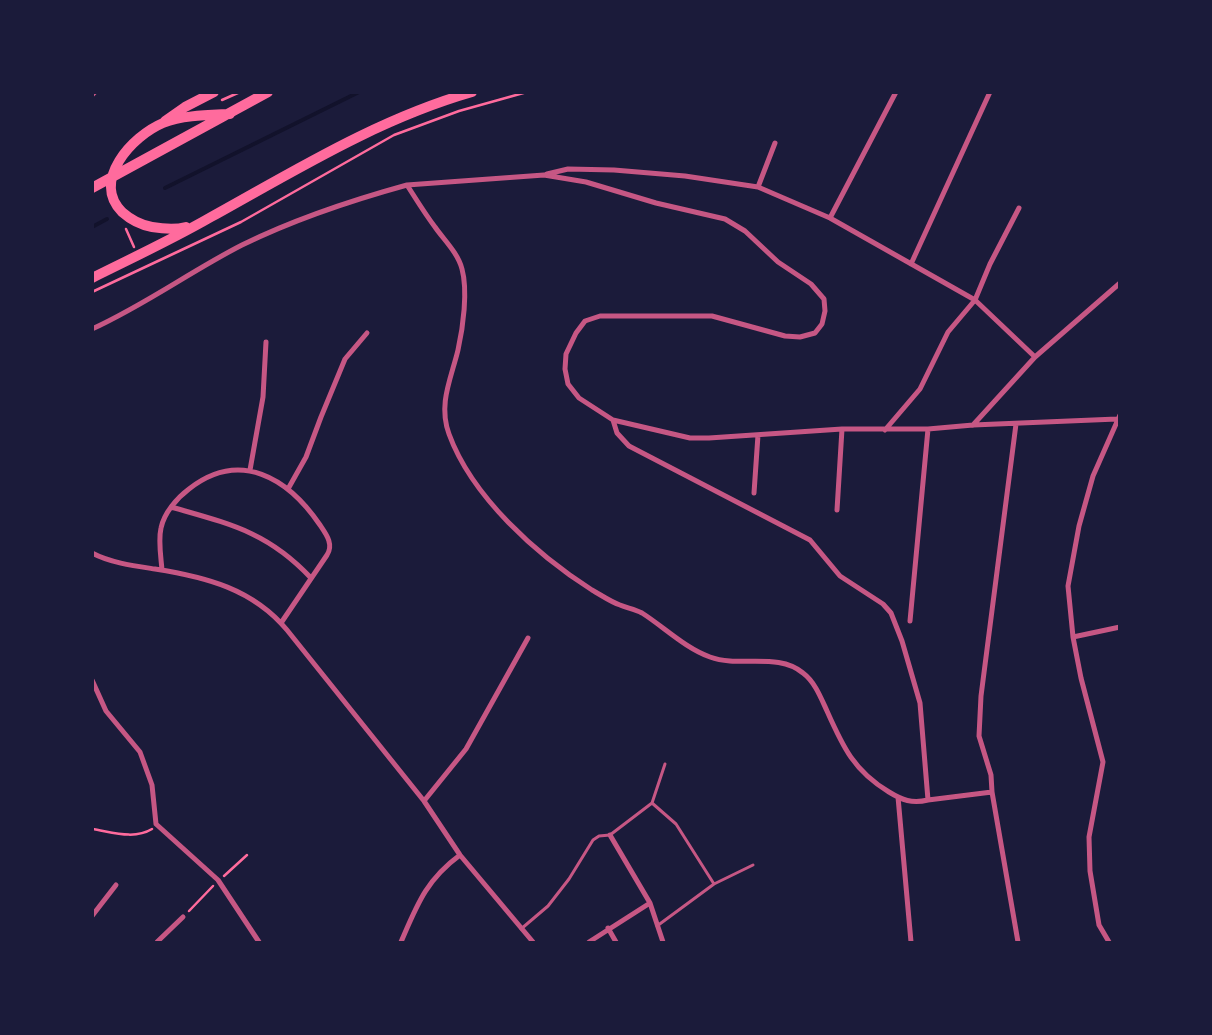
<!DOCTYPE html>
<style>
body{margin:0}
#map{position:relative;width:1212px;height:1035px;overflow:hidden;background:#1b1b3a;font-family:Poppins,sans-serif}
canvas{display:block}
.frame{position:absolute;inset:0;border:94px solid #1b1b3a;pointer-events:none}
</style>
<div id="map">
<canvas width="1212" height="1035"></canvas>
<div class="frame"></div>
</div>
<script>
const ctx = document.querySelector('canvas').getContext('2d');
ctx.lineJoin = 'round';
function stroke(path, color, width, dash) { ctx.strokeStyle = color; ctx.lineWidth = width; ctx.lineCap = dash ? 'butt' : 'round'; ctx.setLineDash(dash || []); ctx.stroke(path); }
const stream = new Path2D(`
 M165,188l194,-96
 M92,227l15,-8`);
const path = new Path2D(`
 M222,100l18,-8
 M126,229l8,18
 M92,292l149,-70 153,-87 65,-24 68,-19
 M92,829c20,3 42,11 60,0
 M224,876l23,-21
 M189,911l24,-25`);
const service = new Path2D(`
 M652,803l24,21 38,60
 M657,926l57,-42 39,-19
 M521,929l27,-23 21,-27 24,-39 6,-4 11,-1 42,-32 13,-39`);
const minor = new Path2D(`
 M92,95l3,-3
 M547,174l21,-5 46,1 71,6 73,11 72,31 145,82 60,57
 M758,187l17,-44
 M830,218l66,-126
 M911,264l79,-172
 M92,329c53,-24 99,-58 150,-84 53,-26 107,-44 165,-60 9,14 18,29 28,42 9,13 23,26 27,42 6,22 1,59 -4,81 -7,29 -20,54 -9,84 23,63 88,121 143,156 9,5 19,12 28,15 7,3 15,4 22,8 22,14 43,35 68,44 30,11 68,-5 93,16 12,9 18,25 24,38 16,36 27,60 62,81 13,8 23,12 39,8l-8,-97 -18,-62 -11,-28 -8,-9 -43,-28 -30,-36 -181,-94 -12,-13 -4,-13 -34,-22 -11,-14 -3,-15 1,-15 10,-21 9,-12 15,-5h112l73,20 15,1 15,-4 7,-9 3,-13 -1,-12 -13,-15 -33,-22 -33,-31 -20,-12 -69,-16 -70,-21 -42,-7 -137,10
 M613,420l77,18h19l133,-9h86l45,-4 144,-6
 M973,425l62,-68 85,-74
 M885,430l35,-41 28,-57 27,-32 15,-36 29,-56
 M250,470l13,-73 3,-55
 M288,489l18,-32 15,-40 24,-58 22,-26
 M754,493l4,-58
 M171,507c59,17 97,25 140,71
 M837,510l5,-81
 M92,553c19,10 43,13 63,16 51,8 98,20 132,61l137,171 36,54 73,87
 M162,570c-1,-13 -4,-29 -1,-42 3,-15 16,-30 28,-39 51,-40 99,-11 131,36 6,9 14,19 7,30l-46,68
 M910,621l18,-192
 M1073,637l47,-10
 M92,680l14,31 34,41 12,33 4,39 62,56 41,62
 M992,792l26,150
 M898,797l13,145
 M928,800l64,-8 -1,-17 -12,-39 2,-40 35,-272
 M424,801l42,-52 62,-111
 M610,835l40,68 13,39
 M92,916l24,-31
 M608,928l8,14
 M157,942l26,-25
 M401,942c16,-37 25,-62 59,-87
 M589,942l61,-39
 M1109,942l-10,-17 -9,-54 -1,-34 14,-75 -22,-84 -8,-41 -5,-51 11,-60 14,-50 27,-61`);
const primary = new Path2D(`
 M165,121l20,-14 29,-15
 M92,188l176,-96
 M186,227c-11,3 -22,2 -34,0 -11,-2 -21,-7 -30,-15 -31,-31 10,-76 41,-89 20,-8 46,-8 67,-9
 M92,278c40,-20 81,-39 119,-61 85,-47 167,-98 261,-125`);
stroke(stream, '#12122b', 4);
stroke(path, '#ff6b9d', 2.5);
stroke(service, '#c65784', 3);
stroke(minor, '#c65784', 5);
stroke(primary, '#ff6b9d', 10);
</script>
